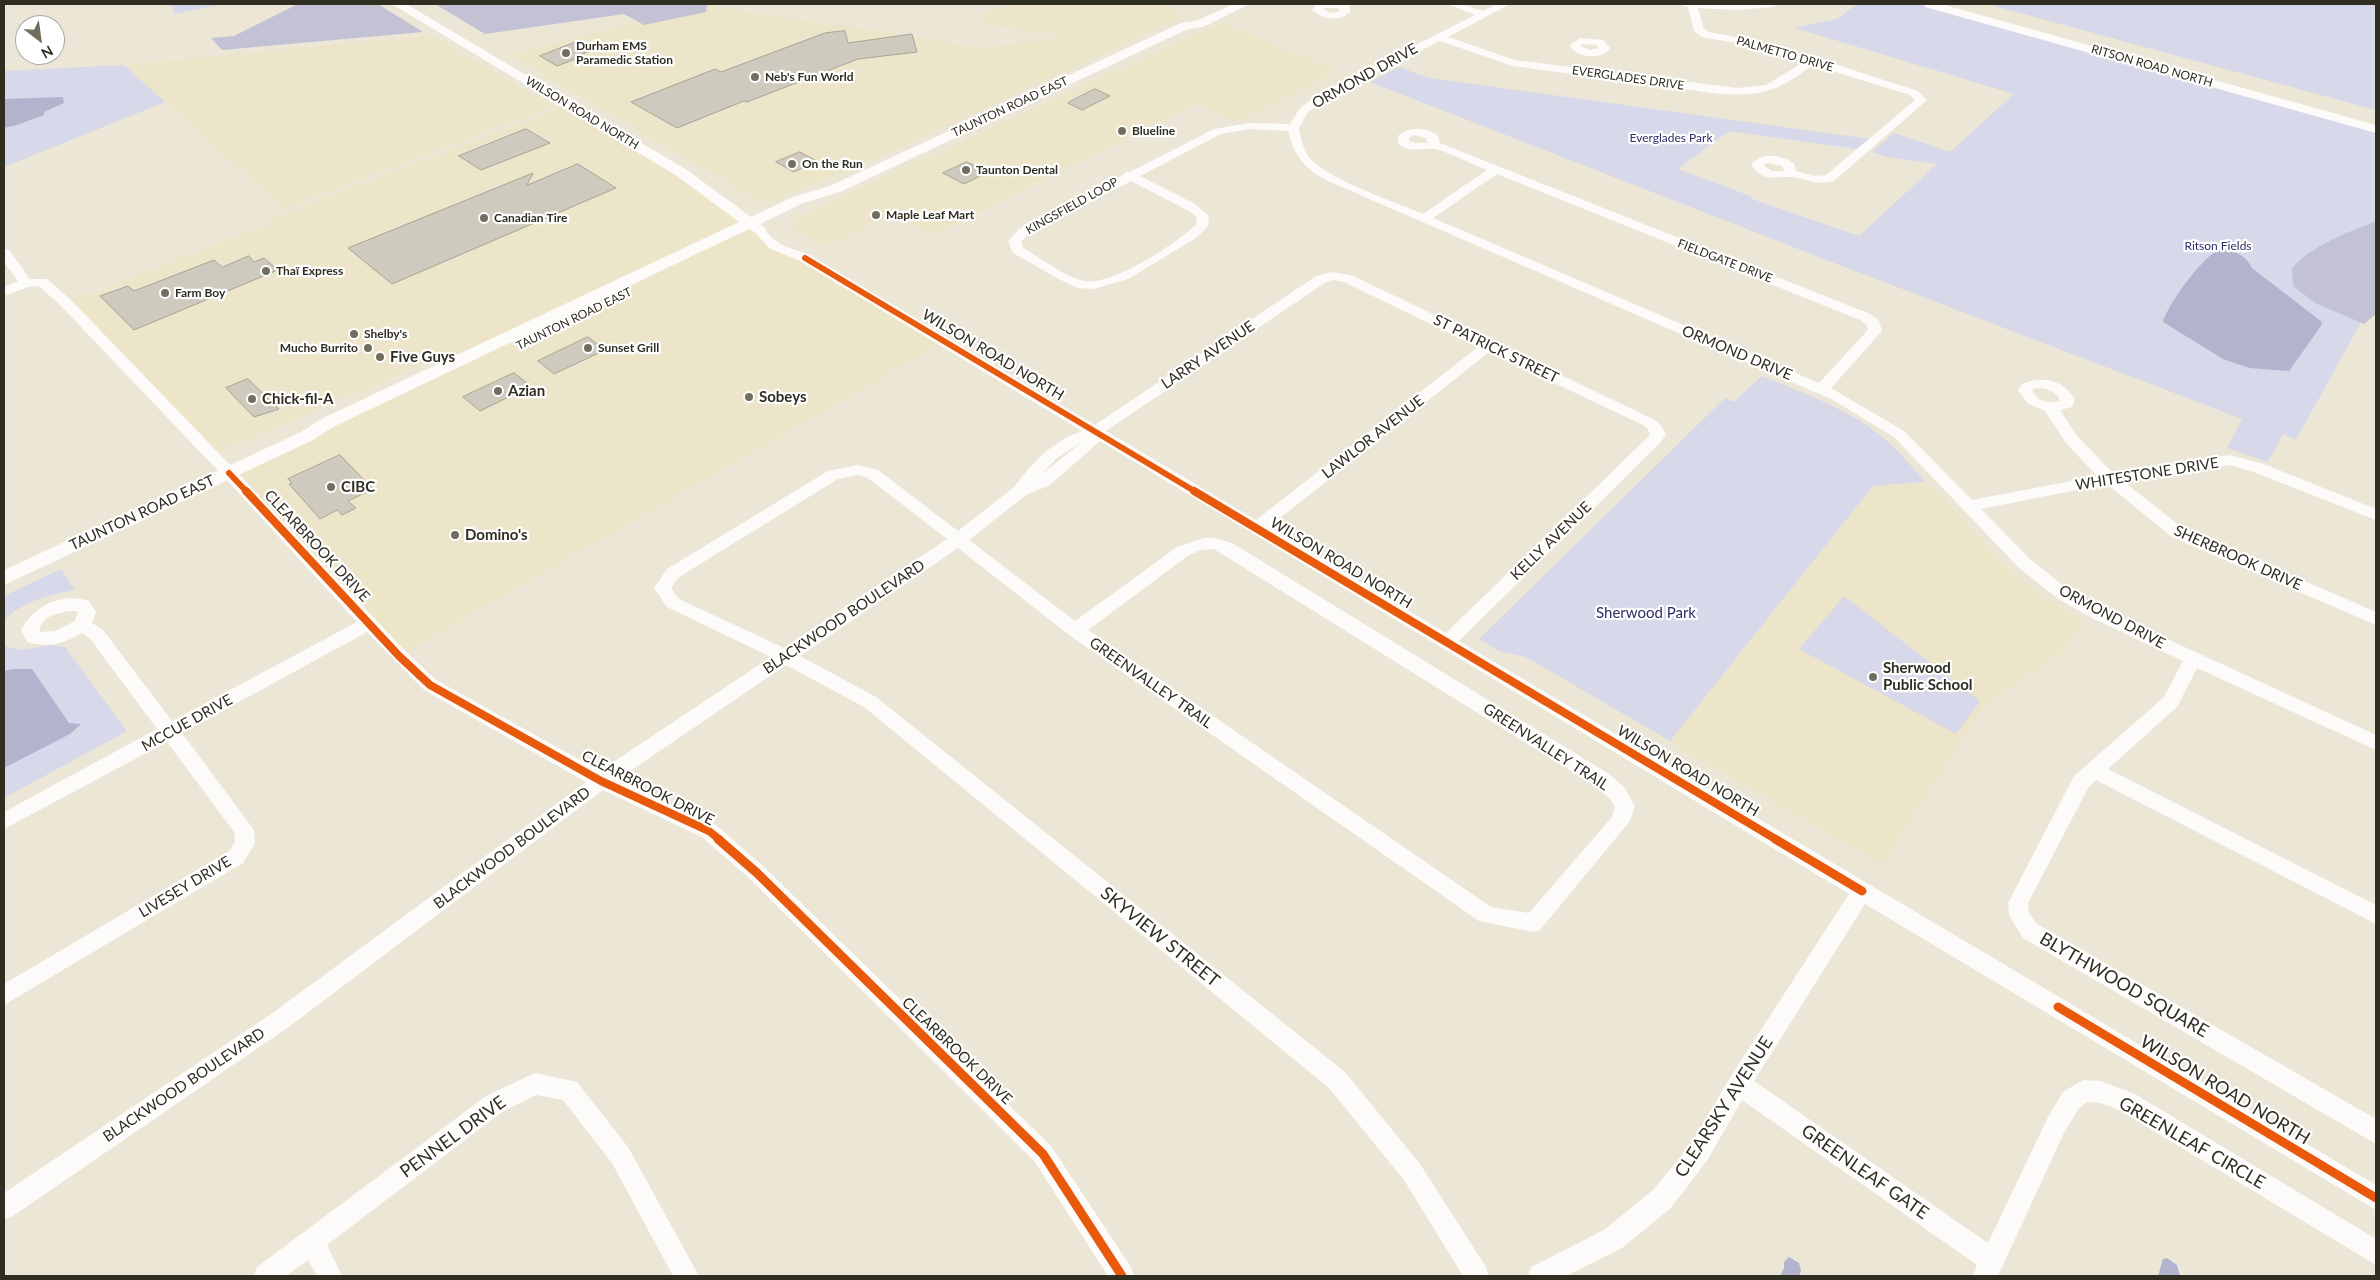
<!DOCTYPE html>
<meta charset="utf-8">
<style>
body{margin:0}
#map{position:relative;width:2380px;height:1280px;overflow:hidden;background:#ebe6d6;font-family:Lato,sans-serif}
canvas{display:block}
.frame{position:absolute;inset:0;border:5px solid #302d21;pointer-events:none}
.north{position:absolute;left:15px;top:15px;width:50px;height:50px;box-sizing:border-box;background:#fff;border:1px solid #acaba6;border-radius:50%;rotate:150deg;font-size:14px;font-weight:700;line-height:20px;text-align:center;color:#302d21}
.north::after{content:'';display:block;margin:auto;width:18px;height:22px;background:#716e60;clip-path:polygon(50% 0,100% 100%,50% 72%,0 100%)}
</style>
<div id="map">
<canvas width="2380" height="1280"></canvas>
<div class="frame"></div>
<div class="north">N</div>
</div>
<script>
const ctx = document.querySelector('canvas').getContext('2d');
ctx.lineJoin = 'round';
function paint(path, color) { ctx.fillStyle = color; ctx.fill(path, 'evenodd'); }
function stroke(path, color, width, dash) { ctx.strokeStyle = color; ctx.lineWidth = width; ctx.lineCap = dash ? 'butt' : 'round'; ctx.setLineDash(dash || []); ctx.stroke(path); }
function write(font, color, halo, rows, align = 'center') {
  ctx.font = font + ' Lato,sans-serif'; ctx.lineWidth = 4.5; ctx.setLineDash([]); ctx.textBaseline = 'middle'; ctx.strokeStyle = halo; ctx.fillStyle = color; for (const [text, x, y, turn = 0] of rows) {
    ctx.save(); ctx.translate(x, y); ctx.rotate((+turn || 0) * Math.PI / 180); ctx.textAlign = isNaN(turn) ? turn : align; if (halo) ctx.strokeText(text, 0, 0); ctx.fillText(text, 0, 0); ctx.restore();
  }
}
const built = new Path2D(`
 M694,4l208,30 74,14 92,-11 -82,-12 -4,-11 33,-10h148l19,13 -283,131 -135,56 -254,-149 128,-33z
 M1221,23l116,47 -100,52 -41,-18 -262,131 -41,-21 -67,32 -35,-20 4,-6 56,-28z
 M431,35l123,71 -270,102 -160,-143z
 M567,105l115,68 82,66 182,102 -547,315 -170,-183 211,-103 -10,-9 -218,94 -146,-152 205,-80 -3,-3z
 M1926,482l83,87 22,19 51,34 -18,28 -79,55 -103,160 -212,-124 203,-255z`);
const green = new Path2D(`
 M171,4h52l-49,10z
 M1857,4h72l447,128v163l-80,145 -13,-6 -15,28 -41,-14 15,-29 -413,-158 -459,-179 29,-15 30,11 441,61 -13,10 -128,-18 -51,38 75,28 -1,2 107,37 78,-72 -50,-7 -15,-5 22,-19 56,19 64,-58 -219,-66 42,-9z
 M1987,4h389v106z
 M124,65l41,37 -161,65v-96z
 M1762,376c43,18 91,34 126,66 14,12 25,27 38,40l-53,4 -203,255 -144,-84 -27,-6 -20,-12 246,-241 9,4z
 M61,569l14,21c-26,5 -51,11 -71,30v-24z
 M1844,596l136,105 -24,33 -157,-85z
 M51,645l14,2 62,84 -123,67v-152l17,4z`);
const forest = new Path2D(`
 M298,4h80l45,28 -201,18 -11,-12 23,-2z
 M435,4h272l-1,8 -62,13 -20,-11 -139,20z
 M2376,221v93l-12,10 -49,-21 -22,-17 -1,-17c17,-23 58,-37 84,-48z`);
const water = new Path2D(`
 M63,97l1,6 -20,9v3l-27,10 -13,3v-29z
 M2223,249c14,3 22,6 29,19l70,54 -1,4 -32,45 -40,-3 -26,-9 -60,-37c4,-16 43,-72 60,-73z
 M13,669h19l37,54 12,1 -11,10 -66,34v-97z
 M1789,1257l10,6 2,8 -2,5h-19l4,-8v-6z
 M2167,1258l10,7 3,11h-22l5,-17z`);
const building = new Path2D(`
 M845,31l3,12 64,-9 5,18 -59,7 -111,43 -3,-1 -67,27 -46,-26 84,-33 6,3 104,-39z
 M576,42l15,9 -17,6 4,1 -21,8 -17,-10z
 M1095,89l15,7 -28,14 -14,-7z
 M526,129l24,14 -69,27 -22,-14z
 M800,152l17,9 -23,11 -18,-10z
 M967,162l21,10 -24,12 -21,-11z
 M578,164l38,24 -224,96 -44,-36 185,-75 -6,12z
 M249,256l5,6 10,-4 14,12 -144,60 -34,-34 28,-10 6,5 80,-31 8,7z
 M588,337l17,13 -51,24 -16,-13z
 M514,373l17,13 -51,25 -17,-14z
 M248,379l31,30 -25,8 -28,-29z
 M340,455l33,34 -25,12 8,7 -14,7 -5,-5 -17,9 -31,-35 3,-1 -4,-4z`);
const minor = new Path2D(`
 M1318,4h32v8c-11,10 -29,8 -38,-3zM1326,8h12l2,3 -10,2 -7,-4z
 M1447,4h14l22,7 15,-7h12l-62,33 67,23 222,28 29,-3 38,-23 -52,-16 -50,-9 -8,-6 -6,-24 -11,-3h100l-5,3 -35,3 -39,-2 6,21 5,3c71,12 140,37 209,59l9,9 -93,81c-23,5 -25,-3 -43,-4 -18,-1 -27,6 -40,-12 11,-14 30,-10 43,-2l2,8 19,5 11,-1 89,-75 -5,-5 -97,-30c-36,26 -48,31 -93,29l-207,-28 -73,-25 -111,56 -21,15 -9,16c2,10 4,21 10,29 17,22 87,45 114,57l64,-44c-17,-6 -35,-17 -52,-21 -13,-2 -27,6 -38,-7l2,-7c12,-9 27,-8 39,1l2,7 430,171 9,7 3,10 -51,57 73,43 68,69 125,-24 -31,-33 -21,-32 -18,-8 -9,-13 4,-6c20,-9 43,-4 53,16l-3,7 -12,3 17,26 36,37 116,-18 32,8 115,46v11l-125,-49 -22,-6 -106,16 61,48 192,83v13l-204,-88 -65,-53 -126,25 49,50 39,31 35,20 272,125v15l-179,-82 -20,39 -69,62 268,136v19l-280,-144 -8,8 -60,115 1,10 8,11 339,195v25l-353,-206 -14,-23 -1,-12 66,-127 90,-79 19,-36 -91,-43 -35,-20 -39,-31 -124,-130 -61,-37 -505,-219c-23,-12 -34,-25 -40,-50l-38,-2 -29,5 -81,42 55,28 14,12 -1,10 -12,12 -68,41 -34,10 -17,-1 -22,-11 -42,-24 -5,-12 11,-12 104,-54 2,-3h5l84,-43 36,-6 40,1 10,-16 21,-15 154,-78zM1414,135l12,3 2,5h-13l-6,-2v-3zM1769,163l13,3 2,5h-12l-9,-6zM1497,174l363,146 7,5 1,5 -49,53 -386,-165zM1131,181l56,29 10,7 -1,8c-21,19 -83,61 -112,56 -18,-3 -44,-24 -61,-33l-2,-6 6,-7zM2036,388c10,0 21,3 24,13 -11,3 -23,1 -28,-11z
 M1580,38l23,2 7,8c-10,13 -31,10 -41,-2zM1582,44l14,1 3,3 -9,2 -10,-4z
 M759,226l4,1 9,11 12,8 26,9 285,170 221,-149 17,-4 20,4 300,143 7,5 6,11 -6,8 -201,198 917,544v25l-511,-306 -111,177 234,162 59,-124 16,-27 20,-12 18,1 34,13 241,145v26l-257,-155 -18,-7 -14,-1 -8,6 -16,27 -65,141h-25l4,-11 -235,-165 -34,59 -37,49 -49,40 -56,28h-38l3,-9 73,-37 49,-40 39,-47 39,-67 118,-182 -749,-453 -50,44 -24,10 -57,45 106,81 102,-74 27,-9h10l18,5 377,231 15,13 11,19 -5,15 -90,109 -7,2 -54,-11 -410,-286 -111,-87 -158,108 76,41 469,375 75,92 66,103 3,9h-26l-59,-96 -75,-92 -465,-381 -78,-42 -169,115 99,45 48,42 287,279 80,121 3,9h-26l-73,-114 -285,-283 -48,-42 -99,-47 -313,236 -277,190 -9,3v-26l270,-181 312,-230 -162,-92 -57,-58 -185,101 72,97 1,13 -12,20 -239,142v-21l225,-133 6,-9 -1,-10 -67,-90 -163,87v-17l153,-83 -66,-89 -9,-7c-18,11 -35,15 -55,9l-6,-12c13,-25 41,-38 68,-29l7,11 -4,11 11,7 69,91 185,-99 -133,-145 -163,-171 -22,-20 -11,1 -24,9v-9l14,-6 -14,-19v-13l5,1 21,29h17l24,21 163,169 171,182 31,29 164,91 171,-114 -104,-50 -13,-19 13,-19 161,-98 30,-6 20,5 80,61 56,-44 15,-19 17,-17 21,-14 15,-6 -282,-170 -31,-13 -16,-18zM1333,280l11,2 134,65 -222,173 -150,-89 220,-149zM1489,352l154,73 5,4 2,6 -204,198 -177,-106zM1082,442l-44,35v1l19,-20zM858,475l10,3 79,61 -163,109 -105,-49 -8,-11 8,-11 159,-98zM1214,549l381,237 15,13 5,8 -3,10 -83,96 -38,-6 -403,-277 101,-75 12,-5zM75,611l3,1 -3,9 -20,10 -15,1c-2,-16 23,-21 35,-21z
 M535,1073l42,9 51,65 71,129h-26l-61,-113 -49,-63 -27,-5 -34,17 -175,133 15,31h-25l-9,-16 -22,16h-32l3,-9 229,-171z`);
const major = new Path2D(`
 M392,4h14l281,166 64,47 42,-20 37,-11 351,-163 15,-2 38,-17h15l-46,23 -15,2 -348,163 -37,11 -43,21 6,5 -3,3 -5,2 -9,-5 -416,198 -20,13 -309,145v-15l297,-138 20,-13 418,-197 -62,-46z
 M1923,4h18l435,121v8l-451,-126z`);
const cyclewayFar2 = new Path2D(`
 M805,258l391,234
 M229,473l18,19`);
const cyclewayFar1 = new Path2D(`
 M246,491l153,165 31,29 171,96 108,50 11,9
 M1194,491l583,349`);
const cycleway = new Path2D(`
 M718,839l39,34 286,281 79,122
 M1775,839l87,52
 M2058,1007l318,191`);
const markers = [
 [566,53,5,"#716e60"],
 [755,77,5,"#716e60"],
 [1122,131,5,"#716e60"],
 [792,164,5,"#716e60"],
 [966,170,5,"#716e60"],
 [876,215,5,"#716e60"],
 [484,218,5,"#716e60"],
 [266,271,5,"#716e60"],
 [165,293,5,"#716e60"],
 [354,334,5,"#716e60"],
 [368,348,5,"#716e60"],
 [588,348,5,"#716e60"],
 [380,357,5,"#716e60"],
 [498,391,5,"#716e60"],
 [749,397,5,"#716e60"],
 [252,399,5,"#716e60"],
 [331,487,5,"#716e60"],
 [455,535,5,"#716e60"],
 [1873,677,5,"#716e60"]
];
const farPoinames = [
 ["Durham EMS",576,46],
 ["Paramedic Station",576,60],
 ["Neb's Fun World",765,77],
 ["Blueline",1132,131],
 ["On the Run",802,164],
 ["Taunton Dental",976,170],
 ["Maple Leaf Mart",886,215],
 ["Canadian Tire",494,218],
 ["Thaï Express",276,271],
 ["Farm Boy",175,293],
 ["Shelby's",364,334],
 ["Mucho Burrito",358,348,"right"],
 ["Sunset Grill",598,348]
];
const farStreetnames = [
 ["PALMETTO DRIVE",1785,54,16],
 ["RITSON ROAD NORTH",2152,66,16],
 ["EVERGLADES DRIVE",1628,78,8],
 ["TAUNTON ROAD EAST",1010,107,-25],
 ["WILSON ROAD NORTH",582,113,31],
 ["KINGSFIELD LOOP",1072,206,-29],
 ["FIELDGATE DRIVE",1725,261,21],
 ["TAUNTON ROAD EAST",574,319,-26]
];
const farParknames = [
 ["Everglades Park",1671,138],
 ["Ritson Fields",2218,246]
];
const streetNames = [
 ["ORMOND DRIVE",1365,76,-29],
 ["ST PATRICK STREET",1496,349,26],
 ["ORMOND DRIVE",1737,353,23],
 ["WILSON ROAD NORTH",993,355,31],
 ["LARRY AVENUE",1208,355,-34],
 ["LAWLOR AVENUE",1373,437,-38],
 ["WHITESTONE DRIVE",2147,474,-9],
 ["TAUNTON ROAD EAST",142,513,-25],
 ["KELLY AVENUE",1551,541,-44],
 ["CLEARBROOK DRIVE",317,546,47],
 ["SHERBROOK DRIVE",2238,558,24],
 ["WILSON ROAD NORTH",1341,563,31],
 ["BLACKWOOD BOULEVARD",844,617,-34],
 ["ORMOND DRIVE",2112,617,28],
 ["GREENVALLEY TRAIL",1151,683,35],
 ["MCCUE DRIVE",187,723,-29],
 ["GREENVALLEY TRAIL",1546,747,33],
 ["WILSON ROAD NORTH",1688,771,31],
 ["CLEARBROOK DRIVE",648,788,27],
 ["BLACKWOOD BOULEVARD",512,848,-37],
 ["LIVESEY DRIVE",185,887,-31],
 ["CLEARBROOK DRIVE",957,1051,44],
 ["BLACKWOOD BOULEVARD",184,1085,-34]
];
const poiNames = [
 ["Five Guys",390,357],
 ["Azian",508,391],
 ["Sobeys",759,397],
 ["Chick-fil-A",262,399],
 ["CIBC",341,487],
 ["Domino's",465,535],
 ["Sherwood",1883,668],
 ["Public School",1883,685]
];
const parkNames = [
 ["Sherwood Park",1646,613]
];
const nearStreetnames = [
 ["SKYVIEW STREET",1160,937,39],
 ["BLYTHWOOD SQUARE",2124,985,30],
 ["WILSON ROAD NORTH",2225,1090,31],
 ["CLEARSKY AVENUE",1724,1107,-57],
 ["PENNEL DRIVE",453,1137,-36],
 ["GREENLEAF CIRCLE",2192,1143,30],
 ["GREENLEAF GATE",1865,1172,35]
];
paint(built, '#ede5ca');
paint(green, '#d7d8e9');
paint(forest, '#c2c2d4');
paint(water, '#b2b4ce');
paint(building, '#cecabe');
stroke(building, '#a7a498', 1);
paint(minor, '#fcfbf9');
paint(major, '#fcfbf9');
stroke(cyclewayFar2, '#e8590c', 6);
stroke(cyclewayFar1, '#e8590c', 8);
stroke(cycleway, '#e8590c', 9);
for (const [x, y, r, color] of markers) { const dot = new Path2D(); dot.arc(x, y, r, 0, 2 * Math.PI); ctx.fillStyle = color; ctx.fill(dot); stroke(dot, '#fff', 2); }
write('bold 12px', '#302d21', '#fff', farPoinames, 'left');
write('12px', '#302d21', '#fff', farStreetnames);
write('12px', '#2e2e66', '#fff', farParknames);
write('15px', '#302d21', '#fff', streetNames);
write('bold 15px', '#302d21', '#fff', poiNames, 'left');
write('15px', '#2e2e66', '#fff', parkNames);
write('18px', '#302d21', '#fff', nearStreetnames);
</script>
